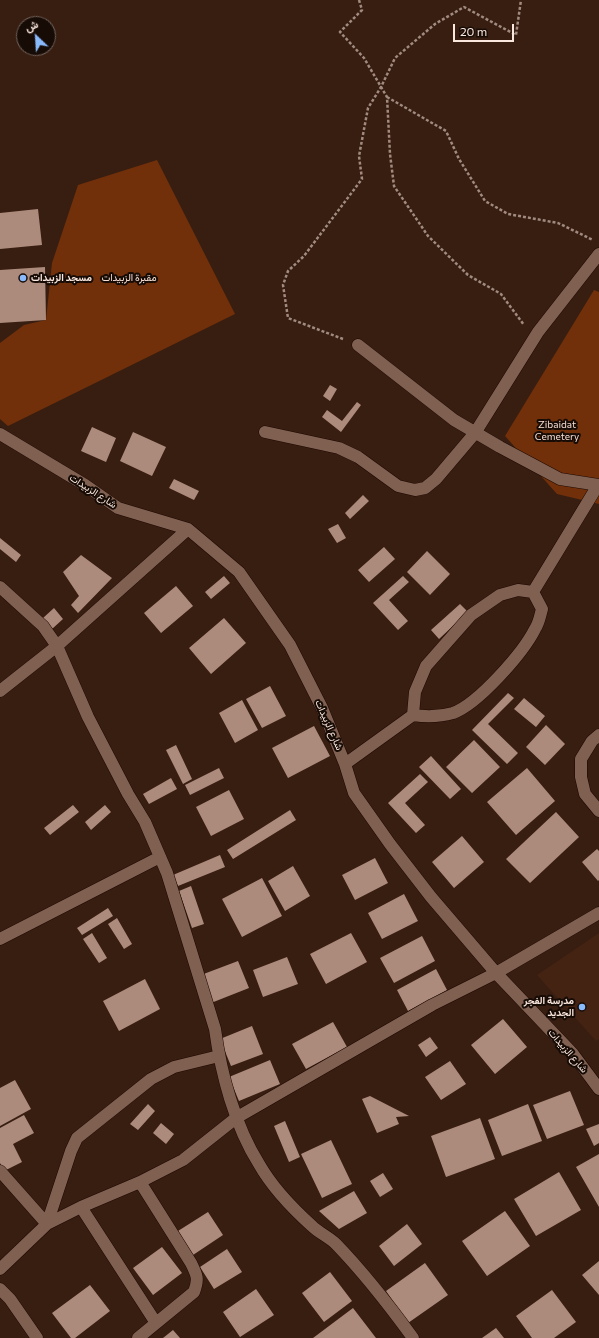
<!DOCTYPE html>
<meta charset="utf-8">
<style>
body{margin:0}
#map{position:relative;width:599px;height:1338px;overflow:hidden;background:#381e11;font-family:Commissioner,Vazirmatn,sans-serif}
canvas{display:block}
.north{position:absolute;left:16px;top:16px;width:40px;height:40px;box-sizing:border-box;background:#170b06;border:1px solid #72635c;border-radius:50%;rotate:335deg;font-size:11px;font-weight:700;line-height:16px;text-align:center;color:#fae7de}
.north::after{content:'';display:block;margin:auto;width:14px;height:18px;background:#89bafc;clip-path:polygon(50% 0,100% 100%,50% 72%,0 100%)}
.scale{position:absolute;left:453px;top:24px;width:61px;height:18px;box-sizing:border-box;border:2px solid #fae7de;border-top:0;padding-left:5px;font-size:12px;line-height:14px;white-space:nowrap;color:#fae7de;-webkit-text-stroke:3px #170b06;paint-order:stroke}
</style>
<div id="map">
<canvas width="599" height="1338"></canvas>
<div class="north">ش</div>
<div class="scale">20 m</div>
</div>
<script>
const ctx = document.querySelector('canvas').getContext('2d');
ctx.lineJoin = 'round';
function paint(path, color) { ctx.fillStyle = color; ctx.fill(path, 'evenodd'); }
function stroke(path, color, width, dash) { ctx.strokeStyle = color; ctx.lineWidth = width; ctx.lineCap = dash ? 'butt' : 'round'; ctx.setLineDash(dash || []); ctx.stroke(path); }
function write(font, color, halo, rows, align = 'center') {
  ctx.font = font + ' Commissioner,Vazirmatn,sans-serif'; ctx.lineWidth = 4; ctx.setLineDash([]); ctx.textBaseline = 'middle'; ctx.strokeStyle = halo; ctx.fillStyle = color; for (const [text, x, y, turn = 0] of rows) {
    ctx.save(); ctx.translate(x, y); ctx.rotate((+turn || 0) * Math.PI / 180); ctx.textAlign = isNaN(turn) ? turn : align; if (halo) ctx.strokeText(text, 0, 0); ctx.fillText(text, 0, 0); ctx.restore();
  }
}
const built = new Path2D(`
 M599,933v106l-3,2 -59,-66z`);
const green = new Path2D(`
 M157,160l78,154 -227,112 -8,-7v-76l24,-18 22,-5 6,-57 26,-78z
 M594,290l5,2v212l-42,-10 -52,-58z`);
const building = new Path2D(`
 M38,209l4,36 -42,4v-36z
 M45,267l1,53 -46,3v-53z
 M330,385l7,4 -7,12 -7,-5z
 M357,402l4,3 -20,27 -19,-15 5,-7 15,11z
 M92,427l24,11 -10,24 -25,-11z
 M133,432l33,15 -14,29 -32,-15z
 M174,479l25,12 -5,9 -25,-12z
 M363,495l6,6 -19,18 -5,-6z
 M338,524l8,14 -9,5 -9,-14z
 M0,538l21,17 -5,7 -16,-13z
 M384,547l11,12 -26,23 -11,-12z
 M427,551l23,23 -20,21 -23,-23z
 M81,555l31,23 -34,35 -7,-8 8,-9 -16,-24z
 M224,576l6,7 -19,16 -6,-7z
 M403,576l6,6 -20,18 19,21 -10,9 -25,-27z
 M176,586l17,20 -32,27 -17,-20z
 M460,604l8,8 -29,27 -8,-9z
 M54,608l9,11 -11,10 -9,-11z
 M224,618l22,25 -35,31 -22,-26z
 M270,686l16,30 -24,12 -16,-29z
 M508,693l6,5 -26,26 30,29 -11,11 -35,-34z
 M524,698l21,18 -9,11 -22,-18z
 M242,700l16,30 -23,13 -16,-30z
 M546,725l19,19 -20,21 -19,-18z
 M314,726l16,30 -42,22 -16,-30z
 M474,740l26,27 -28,26 -26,-26z
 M176,745l16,34 -9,5 -17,-34z
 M431,756l30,33 -11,10 -31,-32z
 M219,768l5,10 -34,17 -5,-10z
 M527,768l28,33 -39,34 -29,-33z
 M420,774l8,8 -23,21 20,22 -9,8 -28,-30z
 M171,778l6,11 -28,15 -6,-10z
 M229,790l15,29 -33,17 -15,-29z
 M73,805l6,7 -29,23 -6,-7z
 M105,805l6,7 -20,18 -6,-8z
 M290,810l6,10 -63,39 -6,-9z
 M556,812l23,25 -49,46 -24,-24z
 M462,836l22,26 -30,26 -22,-26z
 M597,849l2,2v29l-1,1 -16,-19z
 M220,855l5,12 -47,19 -5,-11z
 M375,858l13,25 -33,17 -13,-25z
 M293,866l17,30 -25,15 -17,-30z
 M262,878l20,38 -40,21 -20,-38z
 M191,886l13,38 -12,4 -13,-37z
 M404,894l14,27 -36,18 -14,-26z
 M108,908l5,8 -31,19 -5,-7z
 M117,918l15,26 -8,5 -16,-25z
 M92,933l15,25 -8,5 -16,-24z
 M351,933l16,29 -41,22 -16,-30z
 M422,936l13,25 -41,22 -14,-25z
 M287,957l11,27 -35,13 -10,-27z
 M238,961l11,27 -38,15 -10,-28z
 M436,969l11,21 -39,21 -11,-21z
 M145,979l15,30 -41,22 -16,-30z
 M503,1019l24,28 -32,27 -24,-29z
 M333,1022l14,25 -41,22 -14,-25z
 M252,1026l11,28 -32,12 -11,-27z
 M430,1037l8,11 -12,9 -8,-12z
 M270,1060l10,24 -41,17 -10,-24z
 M450,1061l16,23 -25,16 -16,-23z
 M15,1080l16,29 -31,17v-38z
 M570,1091l14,34 -37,14 -14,-34z
 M370,1096l39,20 -13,1 3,7 -22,9 -15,-34z
 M148,1104l7,7 -17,19 -8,-6z
 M528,1104l14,37 -40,15 -14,-36z
 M24,1115l10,18 -21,11 9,18 -18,9 -4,-8v-35z
 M480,1118l15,41 -49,18 -15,-41z
 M285,1121l15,36 -11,5 -15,-36z
 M161,1123l13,11 -8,10 -13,-11z
 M599,1124v19l-5,3 -8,-17z
 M331,1140l21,44 -30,14 -21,-44z
 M599,1154v53l-23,-40z
 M559,1172l22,38 -45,26 -22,-37z
 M383,1173l10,16 -13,8 -10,-16z
 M354,1191l13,22 -28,16 -20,-18z
 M505,1211l25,35 -43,30 -25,-35z
 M208,1212l15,23 -30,20 -15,-24z
 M407,1224l15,20 -28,22 -15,-20z
 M162,1247l20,26 -29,22 -20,-27z
 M227,1249l15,23 -28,17 -14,-22z
 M599,1261v34l-17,-20z
 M425,1263l23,32 -40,28 -22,-32z
 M330,1272l22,29 -28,21 -22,-29z
 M90,1285l20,26 -35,27h-4l-19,-25z
 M256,1289l18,26 -34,22 -17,-25z
 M552,1290l24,32 -22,16h-22l-16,-22z
 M353,1308l23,30h-63z
 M496,1328l8,10h-22z
 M173,1330l7,8h-17z`);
const path = new Path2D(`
 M359,0l3,10 -22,22 24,26 23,39 3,57 4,32 34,50 40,39 33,19 23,31
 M387,97l59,34 13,28 26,42 23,13 50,9 35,17
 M343,339l-55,-21 -5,-33 5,-14 16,-15 58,-77 -3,-23 9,-48 13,-21 14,-29 40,-34 29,-17 52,28 5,-35`);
const street = new Path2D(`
 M358,345l96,75 46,27 60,32 39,6
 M265,432l74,16 19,9 40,29 17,4 10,-2 11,-9 39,-46 63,-101 61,-78
 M0,434l85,51 33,23 70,21 51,43 51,73 32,63 23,56 9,29 36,51 41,53 65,76 77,81 26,35
 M0,587l43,39 14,20 31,71 40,77 17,28 22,51 48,156c6,45 20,97 44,135 13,23 33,44 53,62 7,7 17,11 24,18 28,29 53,61 77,94
 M0,691l57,-45 131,-117
 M413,715l2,-23 11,-26 45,-51 29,-20 18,-5 15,2 65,-107
 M599,735l-7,6 -11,18v18l4,17 14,17
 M345,764l68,-49c14,2 26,2 40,-2 25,-9 70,-60 82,-84 4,-6 5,-13 7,-20l-9,-17
 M0,939l160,-82
 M0,1171l47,53
 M81,1207l75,116
 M47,1224l24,-73 6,-13 74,-59 23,-12 45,-11
 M0,1269l47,-45 34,-17 59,-25 43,-22 53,-42 196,-113 64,-32 103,-60
 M0,1289l10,10 27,39
 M138,1338l56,-46c5,-13 3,-17 -3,-29l-51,-81`);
const markers = [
 [23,278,4,"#89bafc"],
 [582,1007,4,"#89bafc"]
];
const poiNames = [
 ["مسجد الزبيدات",31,278],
 ["مدرسة الفجر",574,1001,"right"],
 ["الجديد",574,1013,"right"]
];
const parkNames = [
 ["مقبرة الزبيدات",129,278],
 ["Zibaidat",557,425],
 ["Cemetery",557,437]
];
const streetNames = [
 ["شارع الزبيدات",93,491,33],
 ["شارع الزبيدات",329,725,66],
 ["شارع الزبيدات",568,1051,49]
];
paint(built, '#442313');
paint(green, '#71300a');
paint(building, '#ad8b7c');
stroke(street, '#1e0700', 13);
stroke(path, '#a18b80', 2.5, [3, 2]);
stroke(street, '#7f6051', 12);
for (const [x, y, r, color] of markers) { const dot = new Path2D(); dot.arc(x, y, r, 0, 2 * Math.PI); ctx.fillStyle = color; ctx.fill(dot); stroke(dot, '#170b06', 1.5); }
write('bold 10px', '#fae7de', '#170b06', poiNames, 'left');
write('10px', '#f7ded3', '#170b06', parkNames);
write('10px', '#fae7de', '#170b06', streetNames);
</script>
